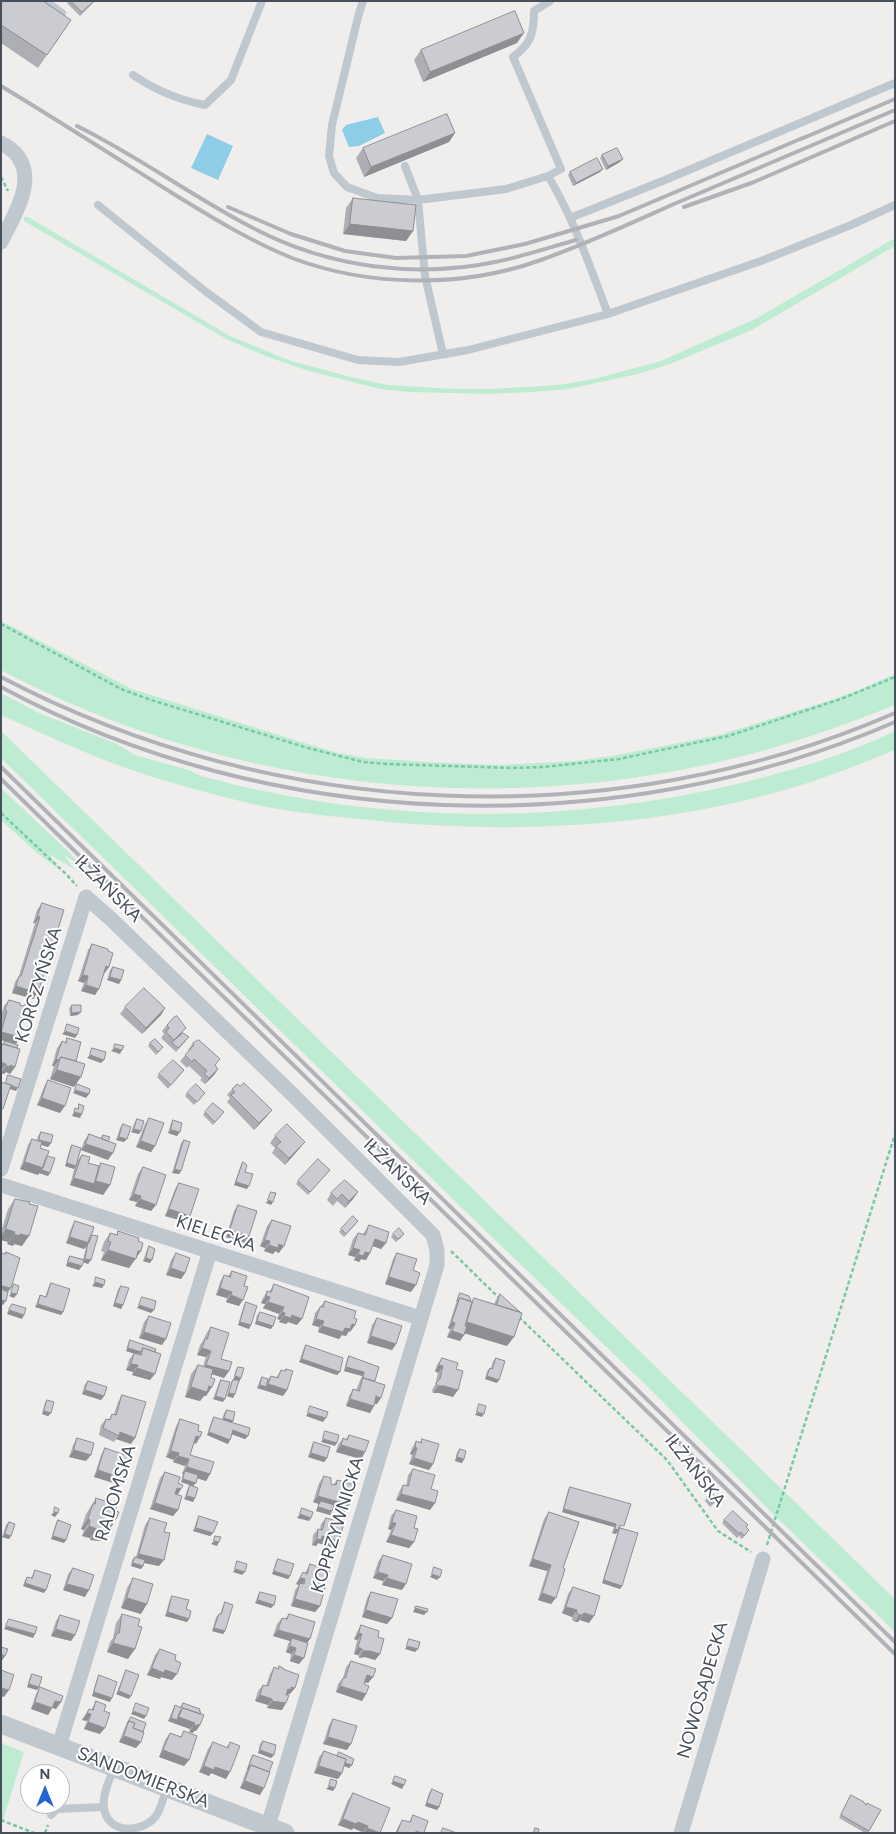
<!DOCTYPE html>
<meta charset="utf-8">
<style>
body{margin:0}
#map{position:relative;width:896px;height:1834px;overflow:hidden;background:#f0eeed;font-family:Figtree,sans-serif}
canvas{display:block}
.frame{position:absolute;inset:0;border:2px solid #474f5a;pointer-events:none}
.north{position:absolute;left:20px;top:1764px;width:50px;height:50px;box-sizing:border-box;background:#fff;border:1px solid #b5b9bd;border-radius:50%;rotate:0deg;font-size:14px;font-weight:700;line-height:20px;text-align:center;color:#474f5a}
.north::after{content:'';display:block;margin:auto;width:18px;height:22px;background:#2364d5;clip-path:polygon(50% 0,100% 100%,50% 72%,0 100%)}
</style>
<div id="map">
<canvas width="896" height="1834"></canvas>
<div class="frame"></div>
<div class="north">N</div>
</div>
<script>
const ctx = document.querySelector('canvas').getContext('2d');
ctx.lineJoin = 'round';
function paint(path, color) { ctx.fillStyle = color; ctx.fill(path, 'evenodd'); }
function stroke(path, color, width, dash) { ctx.strokeStyle = color; ctx.lineWidth = width; ctx.lineCap = dash ? 'butt' : 'round'; ctx.setLineDash(dash || []); ctx.stroke(path); }
function write(font, color, halo, rows, align = 'center') {
  ctx.font = font + ' Figtree,sans-serif'; ctx.lineWidth = 4; ctx.setLineDash([]); ctx.textBaseline = 'middle'; ctx.strokeStyle = halo; ctx.fillStyle = color; for (const [text, x, y, turn = 0] of rows) {
    ctx.save(); ctx.translate(x, y); ctx.rotate((+turn || 0) * Math.PI / 180); ctx.textAlign = isNaN(turn) ? turn : align; if (halo) ctx.strokeText(text, 0, 0); ctx.fillText(text, 0, 0); ctx.restore();
  }
}
const green = new Path2D(`
 M24,217h4l202,119 61,25 64,17 33,7 68,4h34l69,-4 35,-6 67,-18 96,-43 138,-80v8l-143,84 -82,34 -32,10 -70,15 -36,3 -42,2 -82,-2 -28,-3 -71,-18 -41,-14 -40,-17 -204,-119z
 M1,621l131,68 179,56 27,8 28,5 63,4 69,3 77,-4 37,-5 107,-21 106,-33 34,-12 36,-16v31c-75,30 -152,55 -231,68 -224,39 -462,4 -663,-103z
 M1,693l36,19 80,32 18,11 54,15 12,6c176,48 359,50 536,8 54,-13 108,-29 158,-53v19c-33,13 -66,27 -100,37 -140,42 -291,48 -436,32 -40,-4 -80,-8 -119,-18 -40,-10 -81,-21 -120,-35 -40,-15 -79,-33 -119,-51z
 M1,731l894,868v33l-124,-120 -124,-126 -181,-174 -465,-454z
 M1,788l89,84 -26,-17 10,14 -25,-15 11,16 -23,-17 -36,-33z
 M1,1743l23,9 -23,75z`);
const water = new Path2D(`
 M378,117l7,16 -26,13 -10,1 -7,-17 4,-5z
 M207,134l26,12 -15,34 -27,-12z`);
const path = new Path2D(`
 M1,177l7,14
 M1,624l120,65 30,11 157,48 55,14 24,2 125,4 31,-1 76,-8 109,-23 113,-37 54,-22
 M1,813l66,62 10,11
 M451,1251l48,47
 M519,1317l148,143 51,71 33,21
 M767,1545l128,-411
 M1,1820l33,13
 M45,1833l3,-8`);
const service = new Path2D(`
 M45,1l17,12
 M363,1l-5,16 -26,108 -3,31 5,17 13,14 30,11 41,2 -13,-34
 M133,75c22,15 46,25 72,30l26,-25 31,-79
 M548,176l13,-7 -48,-112c18,-13 21,-24 21,-46l16,-10
 M98,205l107,86 56,41 97,28 41,2 69,-12 140,-36 153,-53 90,-36 44,-20
 M570,218l95,-38 230,-97
 M443,354l-18,-78 -7,-76 88,-11 42,-13c26,43 42,91 60,138
 M115,1767c-6,13 -13,28 -11,41 3,26 38,26 52,8 5,-7 8,-20 11,-29
 M51,1815l6,-6 46,-2`);
const minor = new Path2D(`
 M1,143c7,4 14,8 18,15 17,25 -7,61 -18,84
 M1,1169l85,-272 25,22 182,176 140,140 4,15v15l-169,561
 M1,1185l419,133
 M59,1746l151,-495
 M681,1833l82,-274`);
const tertiary = new Path2D(`
 M1,1724l284,109`);
const rail = new Path2D(`
 M1,86c58,35 114,71 171,107 39,24 78,48 120,65 77,29 169,30 246,3 46,-16 91,-37 136,-57 73,-31 147,-62 221,-94
 M77,126c61,30 116,71 176,102 76,40 164,51 247,33 26,-6 51,-14 76,-21
 M801,139l94,-40
 M228,207l63,27 54,17 51,7 70,-2 59,-12 94,-28 186,-79
 M684,207l70,-25 141,-61
 M1,677c274,144 609,160 894,36
 M1,687c271,146 612,157 894,35
 M1,767l894,875
 M1,779l894,875`);
const wall = new Path2D(`
 M1,1l70,19 -33,48 -37,-25z
 M69,1h26l-15,15 -13,-13z
 M517,43l-94,39 -9,-22 7,-10z
 M455,133l-6,9 -85,35 -8,-19 7,-10z
 M602,155l18,7 -14,8 -6,-12z
 M570,172h30l-27,14 -5,-11z
 M353,198l60,33 -7,10 -63,-7 3,-26z
 M42,903l-8,96 -22,-6 3,-11 4,-6 16,-53h-2l4,-13z
 M92,944l16,7 -4,23 -9,21 -14,-4 3,-8 -6,-2 10,-31z
 M113,967l8,13 -2,4 -12,-4 3,-10z
 M9,1000l11,5 12,8 -4,6 -3,1 -5,6 -1,3 1,8 -4,7 -15,-4v-19l1,-3 -1,-2 3,-10z
 M72,1005l6,10 -8,1 -1,-8z
 M125,1007l40,1 -4,7 -19,19 -22,-20z
 M167,1025l16,8 3,8 -10,11 -15,-14 3,-4 -2,-3z
 M67,1038l9,23 -2,26 -24,-8 4,-13h-2l5,-18 5,-7 3,1z
 M5,1041l12,7 -2,19 -5,7 -4,-2 -2,2 -3,-1v-27z
 M150,1043l11,7 -5,5 -8,-9z
 M193,1043l25,26 -4,6 -9,9 -5,-4 2,-2 -13,-12 -2,2 -7,-7 9,-10 -1,-1z
 M184,1070l-16,19 -11,-12 2,-3z
 M48,1080l12,33 -23,-8 7,-18z
 M232,1089l35,27 -13,14 -27,-28 3,-4 -3,-3z
 M187,1093h18l-11,12 -9,-9z
 M205,1112h19l-11,13 -10,-10z
 M149,1118l6,28 -4,6 -15,-5 9,-23z
 M137,1119l2,15 -8,-2 4,-10z
 M173,1120l4,16 -9,-3 3,-10z
 M123,1124l1,18 -8,-2 4,-12z
 M41,1132l10,11 -3,4 -7,-3 -1,4 7,8 1,20 -9,-3 -1,2 -18,-6 8,-24 4,-6 5,1 1,-4z
 M89,1134l12,4 2,-3 5,6v19l-27,-10 3,-9z
 M275,1136l25,12 -15,17 -13,-12 3,-5 -5,-5z
 M184,1140l-3,31 -2,3 -7,-1 9,-30z
 M72,1145l5,16 5,-6 6,8 11,3 2,-3 9,22 -7,10 -33,-10 5,-19 -1,3 -9,-3 5,-18z
 M243,1162l2,10 2,17 -13,-4 7,-20z
 M143,1167l13,38 -5,6 -16,-5 2,-4 -8,-2 9,-26z
 M330,1170l-22,25 -12,-11 2,-3z
 M179,1183l7,39 -21,-6 10,-27z
 M358,1192l-5,7 -8,9 -8,-7 -4,5 -6,-6 4,-7z
 M15,1199l7,47 -8,-2 -1,2 -6,-2 1,-2 -7,-2v-8l7,-23z
 M238,1205l7,38 -19,-6 8,-26z
 M272,1220l7,33 -4,-2 -2,3 -9,-3 1,-3 -5,-2 7,-20z
 M75,1221l16,14v25l-3,4 -5,-2 -1,4 -3,4 -13,-4 2,-7 2,-3 13,3 3,-12 -2,2 -18,-6 5,-15z
 M356,1224l-12,13 -5,-5 2,-3z
 M369,1225l17,18 -5,6 -8,-3 -7,14 -5,-1 -2,3 -5,-2 1,-3 -7,-2 5,-16 5,-6 5,1z
 M118,1231l20,10 3,10 -12,17 -28,-8 3,-8 -3,-1 3,-9 6,-9 6,2z
 M393,1234l9,3 -6,5 -5,-5z
 M149,1246l1,17 -7,-2 4,-11z
 M176,1253l9,20 -4,6 -15,-4 5,-15z
 M397,1253l16,17 -2,22 -26,-8 8,-25z
 M232,1271l12,15 -5,20 -13,-4 1,-4 -11,-3 4,-13 4,-7 4,1z
 M51,1283l12,29 -2,3 -26,-8 3,-8 2,-4 5,2 4,-11z
 M274,1284l23,41 -9,-3 -2,2 -7,-2 1,-2 -3,-1 2,-5 -16,-6 2,-4 -4,-1 2,-5 4,-7 2,1z
 M121,1286l2,19 -2,4 -8,-3 5,-17z
 M460,1293l12,9 2,-4 20,6 2,-4 4,-6 7,52 -42,-13 -5,8 -13,-4 3,-8 -2,-1 10,-31z
 M325,1301l29,17 1,7 -5,7 -1,-1 -3,5 -4,-1 -3,4 -21,-7 1,-5 -7,-2 3,-12z
 M246,1302l5,23 -2,4 -11,-4 6,-20z
 M260,1312l13,14 -2,3 -16,-5 2,-9z
 M149,1316l13,29 -23,-7 5,-16z
 M377,1318l19,26 -4,6 -25,-7 5,-18z
 M211,1327l10,32 8,12 -5,7 -12,-4 -6,22h-2l-4,5 -15,-4 6,-23 7,-9 5,1 3,-9 -9,-2 3,-10 4,-6 2,-5z
 M130,1340l25,12 -5,28 -18,-5 1,-3 -7,-2 3,-10 5,-7 -8,-2 2,-7z
 M306,1345l34,27 -3,3 -38,-13 5,-14z
 M349,1356l26,25 2,23h-2l-5,9 -24,-7 3,-10 4,-7 3,1 6,-14 -18,-5 3,-12z
 M442,1358l14,11 -3,28 -14,-4h-6l-1,-3 3,-5 3,-12 -3,-2 2,-6z
 M496,1358l1,25 -12,-4 2,-8 3,-3h1l2,-7z
 M238,1367l3,11 -2,4 -4,12 -2,4 -6,-2 4,-13 2,-3 3,-10z
 M286,1369l1,21 -4,6 -26,-8 3,-8 2,-3 6,2 3,-3 5,2 5,-8 4,1z
 M221,1380l2,22 -10,-3 6,-16z
 M88,1381l16,15 -3,4 -19,-6 3,-10z
 M122,1395l9,49 -15,-5 -2,3 -15,-7 2,-10 5,-6h3l3,-5h2l4,-12z
 M47,1400l4,13 -3,3 -6,-2 3,-11z
 M227,1410l6,11 -1,1 16,14 -3,3 -13,-5 -2,6 -2,4 -21,-9 5,-15 2,-3 8,3 2,-7z
 M180,1419l16,25 -2,-1 -4,12 20,19 -4,7 -9,-3 -4,8 2,12 -2,4 -9,-3 4,-11 2,-3 -9,-3 2,-8h-1l3,-8 -12,-4 1,-2 -8,-3 10,-31z
 M349,1435l16,17 -4,7 -25,-7 2,-7 5,-7 3,1z
 M77,1438l9,23 -17,-4 4,-12z
 M422,1439l11,25 -4,6 -20,-6 3,-9 -2,-1 2,-6 4,-7 4,1z
 M314,1442l13,16 -3,4 -16,-5 4,-12z
 M105,1448l15,37 -26,-8 7,-22z
 M460,1449l4,10 -2,4 -7,-2 2,-9z
 M413,1469l18,20 4,14 -5,7 -34,-10 3,-8 4,-7 3,1 2,-11z
 M165,1472l13,11 -1,12 1,15 -5,6 -23,-7 10,-31z
 M324,1476l7,8h3l3,-4 8,32 -12,-4 -3,7 -14,-4 3,-7 -6,-2 6,-19z
 M570,1487l53,42 -1,57 -2,3 -18,-6 16,-52 2,-2 -4,5 -4,-1 2,-6 -52,-15 6,-22z
 M707,1497l8,5 -5,5 -5,-6z
 M96,1498l9,3v-2l6,3 4,9 1,8 -14,22 -12,-1v-2l-8,-2 2,-6 -3,-1 5,-15z
 M396,1510l18,18v14l-5,6 -23,-6 5,-12 -3,-1 3,-13z
 M549,1512l30,10 -28,82 -13,-4 9,-29 -18,-5 15,-47z
 M199,1516l14,17 -3,3 -17,-5 4,-11z
 M150,1518l14,14 -5,34 -15,-3 -3,6 -10,-3 1,-6 3,-3h1l9,-32z
 M326,1518l8,30 -16,-5 -2,3 -4,-1 1,-10 5,-6h2l1,-5z
 M58,1520l8,20 -2,3 -13,-4 5,-15z
 M724,1520l23,7v6l-5,6 -3,-3 -2,2 -15,-15z
 M9,1522v17l-7,-2 4,-12z
 M383,1555l19,35 -20,-5 1,-4 -10,-3 5,-16z
 M278,1559l12,17 -2,3 -16,-5 4,-12z
 M310,1564l10,42 -5,6 -24,-6 4,-16 4,-5 -3,-1 7,-12 2,1z
 M73,1568l12,29 -22,-7 5,-16z
 M35,1570l9,23 -21,-7 2,-6 2,-3 4,1z
 M133,1578l8,36 -20,-6 6,-20z
 M573,1587l16,36 -9,-3 -2,2h-3l-3,-2v-3l-10,-4 6,-19z
 M260,1592l11,16 -16,-5 3,-8z
 M371,1592l21,26 -5,6 -25,-7 5,-19z
 M172,1596l14,13 1,13 -22,-6 5,-17z
 M225,1602v29l-2,3 -11,-3 4,-14 3,-3h1l3,-8z
 M122,1614l6,45 -21,-7 3,-10 3,-4 3,-15z
 M289,1614l21,25 -3,4 -8,21 -9,-3 1,-7 -5,-2 2,-8 2,-3 -17,-5 4,-12 5,-6 3,1z
 M60,1615l15,20 -4,6 -20,-5 5,-15z
 M361,1625l17,12 2,17 -5,6 -10,-3 -6,1 -1,-3 -4,-1 3,-14 -3,-1 3,-7z
 M160,1649l15,11 -3,20 -11,-3 -1,2 -13,-4 8,-20z
 M351,1661l22,16 -5,6 -3,-1 -1,2 2,10 -4,7 -26,-9 2,-8 5,-6 3,-11z
 M279,1666l4,3 7,25h-2l-1,1 -5,15 -15,-2 1,-3 -13,-4 3,-10 5,-6 3,1 4,-12 4,-7 4,1z
 M126,1670l3,29 -13,-5 8,-20z
 M32,1674l5,16 -10,-3 3,-10z
 M99,1675l11,27 -18,-6 5,-17z
 M40,1687l21,15 -5,7 -4,-1 -4,7 -17,-6 5,-15z
 M96,1701l8,10 -4,23 -16,-5 3,-8 -5,-1 7,-11 2,1z
 M183,1703l16,8 1,3v11l-4,6h-2l-1,2 -4,-1 1,-3 -22,-8 5,-12 2,-4 5,2z
 M131,1717l5,31 -17,-6 6,-15z
 M333,1719l14,31 -24,-6 6,-19z
 M184,1731l5,29 -5,6 -25,-9 6,-17 5,-7 10,4z
 M263,1741l11,14 -3,3 -13,-5 2,-9z
 M213,1742l13,6 4,-6 -4,37 -15,-6 -2,3 -10,-4 9,-23z
 M324,1751l13,5 2,-4 13,13 -3,3 -5,-2 -2,7 -4,6 -24,-6 5,-16z
 M253,1755l7,40 -20,-7 11,-30z
 M27,1776l3,1v17l-9,-3 4,-12z
 M432,1789l7,18 -2,3 -12,-4 4,-13z
 M353,1793l27,40h-17l-10,-5 -1,2 -14,-5 10,-25z
 M851,1795l13,8 17,7 -13,23h-3l-26,-15z
 M413,1815l11,18h-29l3,-6 4,-7 7,2z`);
const shadedWall = new Path2D(`
 M524,33l-7,10 -94,39 7,-10z
 M455,133l-6,9 -85,35 7,-10z
 M623,159l-3,3 -14,8 2,-4z
 M603,169l-3,3 -27,14 3,-3z
 M350,224l63,7 -7,10 -63,-7z
 M38,916l2,1 -5,6h-2z
 M106,966l3,1 -5,7 -3,-1z
 M83,975l5,1 -4,7 -6,-2z
 M110,977l11,3 -2,4 -12,-4z
 M86,985l13,4 -4,6 -14,-4z
 M16,986l22,7 -4,6 -22,-6z
 M165,1008l-4,7 -19,19 4,-6z
 M81,1012l-3,3 -8,1 2,-3z
 M32,1013l-4,6 -3,1 -4,6 -3,-1 4,-6 5,-5z
 M65,1031l12,4 -2,3 -13,-4z
 M1,1032l19,5 -4,7 -15,-4z
 M114,1048l8,2 -2,4 -9,-3z
 M90,1055l14,5 -3,3 -14,-5z
 M56,1059l3,1 -5,6h-2z
 M1,1062l5,2 -5,6z
 M10,1065l5,2 -5,7 -4,-2 -2,2 -3,-1 5,-7z
 M218,1069l-4,6 -9,9 4,-6z
 M57,1070l24,7 -7,10 -24,-8z
 M5,1084l13,4 -2,3 -13,-4z
 M75,1090l14,4 -3,4 -13,-5z
 M42,1098l23,8 -5,7 -23,-8z
 M272,1110l-5,6 -13,14 5,-7z
 M74,1112l8,2 -2,4 -8,-2z
 M134,1129l7,2 -2,3 -8,-2z
 M171,1130l9,2 -3,4 -9,-3z
 M119,1137l8,2 -3,3 -8,-2z
 M39,1140l12,3 -3,4 -12,-4z
 M141,1141l14,5 -4,6 -15,-5z
 M305,1142l-5,6 -15,17 4,-7z
 M86,1144l27,9 -5,7 -27,-10z
 M25,1162l18,6 7,5 -2,3 -9,-3 -1,2 -18,-6z
 M67,1163l9,3 -2,3 -9,-3z
 M175,1169l6,2 -2,3 -7,-1z
 M74,1178l20,6 2,-3 14,4 -7,10 -33,-10z
 M236,1182l13,4 -2,3 -13,-4z
 M358,1192l-5,7 -8,9 4,-7z
 M134,1194l7,2 -4,6 -8,-2z
 M140,1199l16,6 -5,6 -16,-5z
 M268,1200l5,2 -2,3 -5,-2z
 M169,1209l21,7 -4,6 -21,-6z
 M6,1229l9,3 -7,10 -7,-2v-4z
 M230,1230l19,6 -4,7 -19,-6z
 M14,1234h6l9,2 -7,10 -8,-2 -1,2 -6,-2z
 M70,1237l19,6 -5,6 -18,-6z
 M375,1239l11,4 -5,6 -11,-4z
 M265,1240l5,1 -5,7 -5,-2z
 M279,1244l5,2 -5,7 -4,-2 -2,3 -9,-3 5,-6z
 M353,1248l7,2 -5,7 -7,-2z
 M108,1250l30,1h3l-12,17 -28,-8z
 M365,1252l5,1 -4,7 -5,-1 -2,3 -5,-2 4,-6z
 M146,1258l6,2 -2,3 -7,-2z
 M85,1259l6,1 -3,4 -5,-2z
 M68,1262l14,4 -3,4 -13,-4z
 M171,1268l14,5 -4,6 -15,-4z
 M389,1277l27,8 -5,7 -26,-8z
 M95,1282l9,3 -2,3 -10,-2z
 M2,1286l9,2 -5,7 -5,-2v-6z
 M220,1288l12,4 -5,6 -11,-3z
 M11,1293l6,1 -3,4 -5,-2z
 M231,1295l12,5 -4,6 -13,-4z
 M266,1296l4,1 -5,7 -4,-1z
 M1,1300l5,1 -3,4 -2,-1z
 M268,1302l16,5 -5,7 -16,-6z
 M115,1303l8,2 -2,4 -8,-3z
 M38,1304l25,8 -2,3 -26,-8z
 M139,1305l15,5 -3,3 -14,-5z
 M9,1310l15,5 -2,4 -15,-5z
 M282,1312l3,1 -5,7 -3,-1z
 M292,1315l10,4 -5,6 -9,-3 -2,2 -7,-2 5,-6z
 M316,1319l8,2 -5,6 -7,-2z
 M257,1321l16,5 -2,3 -16,-5z
 M240,1322l11,3 -2,4 -11,-4z
 M452,1322l3,1 -5,6 -2,-1z
 M467,1322l47,15 -7,9 -47,-14z
 M352,1324l3,1 -5,7 -1,-1 -3,5 -4,-1 -3,4 -21,-7 4,-6 23,2z
 M452,1331l12,4 -4,6 -13,-4z
 M144,1332l22,7 -4,6 -23,-7z
 M371,1336l25,8 -4,6 -25,-7z
 M128,1348l13,4 -3,3 -12,-4z
 M202,1348l9,3 -5,6 -9,-2z
 M302,1359l38,13 -3,3 -38,-13z
 M131,1364l7,1 -5,7 -7,-2z
 M206,1365l23,6 -5,7 -22,-7z
 M439,1365l4,1 -5,7 -3,-2z
 M346,1367l18,5 -2,4 -18,-5z
 M137,1368l18,6 -5,6 -18,-5z
 M235,1376l6,2 -2,4 -6,-2z
 M487,1376l12,4 -2,3 -12,-4z
 M268,1384l19,6 -4,6 -26,-8 3,-3 6,2z
 M209,1386l3,1 -6,9h-2l-4,5 -15,-4 6,-10z
 M438,1386h6l14,4 -5,7 -14,-4h-6z
 M85,1390l19,6 -3,4 -19,-6z
 M229,1393l6,1 -2,4 -6,-2z
 M216,1396l9,3 -2,3 -10,-3z
 M376,1396l5,2 -4,6 -5,-1z
 M350,1399l24,7 -4,7 -24,-7z
 M44,1411l7,2 -3,3 -6,-2z
 M477,1412l7,2 -2,3 -7,-2z
 M308,1413l18,5 -3,4 -17,-6z
 M224,1418l9,3 -2,3 -9,-2z
 M233,1430l15,6 -3,3 -14,-5z
 M120,1432l15,6 -4,6 -15,-5 3,-3z
 M209,1432l21,8 -2,4 -21,-9z
 M196,1436l4,1 -4,7 -4,-2z
 M323,1439l14,4 -2,3 -14,-4z
 M341,1445l24,7 -4,7 -25,-7z
 M415,1447l2,1 -5,7 -2,-1z
 M74,1450l17,5 -5,6 -17,-4z
 M171,1451l8,2 -5,7 -8,-3z
 M311,1453l16,5 -3,4 -16,-5z
 M178,1456l11,3 -4,7 -12,-4z
 M457,1457l7,2 -2,4 -7,-2z
 M414,1458l19,6 -4,6 -20,-6z
 M187,1467l23,7 -4,7 -22,-7 1,-3 -2,3h-1z
 M98,1470l26,9 -4,6 -26,-8z
 M183,1479l13,4 -3,3 -12,-4z
 M177,1488l4,1 -4,7 -4,-2z
 M401,1494l34,9 -5,7 -34,-10z
 M187,1496l8,2 -2,4 -9,-3z
 M318,1496l31,9 -4,7 -25,-8 1,-3 -2,3 -6,-2z
 M155,1503l23,7 -5,6 -23,-7z
 M318,1507l14,4 -2,4 -14,-4z
 M564,1509l52,15 -2,3 -52,-15z
 M54,1512l4,1 -3,4 -4,-2z
 M300,1514l11,4 -2,3 -12,-3z
 M88,1519l2,1 -6,10 -3,-1z
 M114,1519h2l-6,10z
 M392,1523h4l-5,7 -3,-1z
 M89,1526l8,3 -7,9 -8,-2z
 M196,1528l17,5 -3,3 -17,-5z
 M615,1529l3,1 -2,4 -4,-1z
 M97,1530l11,2 -6,9 -12,-1z
 M5,1534l6,2 -2,3 -7,-2z
 M391,1535l23,7 -5,6 -23,-6z
 M53,1536l13,4 -2,3 -13,-4z
 M322,1536l17,5 -5,7 -16,-5 -2,3 -4,-1 5,-6z
 M214,1541l5,1 -2,4 -6,-2z
 M139,1554l25,6 -5,6 -24,-5z
 M533,1559l18,6 -4,6 -18,-5z
 M133,1563l10,3 -2,3 -10,-3z
 M235,1569l10,3 -3,3 -9,-3z
 M274,1571l16,5 -2,3 -16,-5z
 M378,1572l10,3 -5,6 -10,-3z
 M432,1574l8,3 -3,3 -7,-3z
 M300,1578l5,1 -4,7 -1,-3 -1,2 -3,-1z
 M387,1578l19,6 -4,6 -20,-5z
 M604,1580l18,6 -2,3 -18,-6z
 M25,1583l21,7 -2,3 -21,-7z
 M67,1584l22,6 -4,7 -22,-7z
 M542,1593l14,5 -5,6 -13,-4z
 M127,1598l20,6 -6,10 -20,-6z
 M295,1599l25,7 -5,6 -24,-6z
 M258,1600l16,5 -3,3 -16,-5z
 M566,1607l11,3 -5,7 -10,-4z
 M415,1608l12,4 -3,3 -11,-3z
 M366,1610l26,8 -5,6 -25,-7z
 M168,1612l21,7 -2,3 -22,-6z
 M584,1613l10,3 -5,7 -9,-3z
 M579,1615h3l-4,7h-3z
 M6,1626l29,8 -2,4 -29,-9z
 M214,1628l11,3 -2,3 -11,-3z
 M56,1629l19,6 -4,6 -20,-5z
 M278,1630l32,9 -5,6 -13,-7 -2,3 -17,-5z
 M359,1633l3,1 -5,6 -3,-1z
 M113,1643l22,6 -7,10 -21,-7z
 M290,1646l6,2 -5,6 -5,-2z
 M407,1646l11,3 -3,3 -10,-3z
 M358,1647l4,2 -4,6 -4,-1z
 M363,1651h7l10,3 -5,6 -10,-3 -6,1z
 M1,1654l4,2 -4,6z
 M294,1655l10,3 -5,6 -9,-3z
 M152,1668l13,2 12,4 -5,6 -11,-3 -1,2 -13,-4z
 M367,1675l6,2 -5,6 -5,-1z
 M29,1684l10,3 -2,3 -10,-3z
 M340,1686l26,8 -4,7 -26,-9z
 M291,1687l4,1 -5,6h-2l-2,2 2,-7z
 M1,1688l8,2 -5,7 -3,-1z
 M119,1691l12,5 -2,3 -13,-5z
 M94,1692l18,6 -2,4 -18,-6z
 M260,1695l12,4 -4,6 -13,-4z
 M55,1701l6,1 -5,7 -6,-2z
 M272,1701l14,2 -4,7 -15,-2z
 M35,1702l17,6 -4,7 -17,-6z
 M133,1711l13,5 -2,3 -13,-5z
 M87,1713l4,1 -4,7 -5,-1z
 M179,1717l16,6 -5,6 -22,-8 3,-3 6,2z
 M88,1722l17,6 -5,6 -16,-5z
 M198,1724l2,1 -4,6h-2l-1,2 -4,-1 5,-7z
 M124,1736l17,6 -5,6 -17,-6z
 M328,1737l23,7 -4,6 -24,-6z
 M163,1750l26,10 -5,6 -25,-9z
 M260,1750l14,5 -3,3 -13,-5z
 M336,1759l16,6 -3,3 -15,-6z
 M204,1766l11,1 15,5 -4,7 -15,-6 -2,3 -10,-4z
 M319,1766l23,7 -4,6 -24,-6z
 M245,1781l19,7 -4,7 -20,-7z
 M393,1781l11,4 -2,4 -11,-5z
 M329,1786l6,2 -2,3 -7,-2z
 M23,1787l7,3v4l-9,-3z
 M427,1803l12,4 -2,3 -12,-4z
 M343,1819l15,3 10,4 -5,6 -10,-4 -1,2 -14,-5z
 M367,1828l13,5h-16z`);
const building = new Path2D(`
 M1,1h42l28,19 -24,35 -46,-30z
 M71,1h23l-12,11z
 M515,11l9,22 -94,39 -9,-22z
 M447,114l8,19 -84,34 -8,-19z
 M617,148l6,11 -15,7 -6,-11z
 M597,158l6,11 -27,14 -6,-11z
 M353,198l63,7 -3,26 -63,-7z
 M42,903l22,7 -26,83 -22,-7 3,-10h2l19,-59 -2,-1z
 M92,944l16,5v2l5,2 -4,14 -3,-1 -7,23 -13,-4 2,-9 -5,-1z
 M113,967l11,3 -3,10 -11,-3z
 M144,988l21,20 -19,20 -21,-21z
 M9,1000l11,3v2l3,1 4,-3 4,1 2,5 -1,4 -5,1 -2,5h-3l-3,10 3,1 -2,7 -19,-5 6,-21 -2,-1z
 M72,1005h9v7l-9,1z
 M177,1016l9,12 -12,12 -8,-8 3,-4 -2,-3 7,-8z
 M67,1024l12,4 -2,7 -12,-4z
 M183,1033l6,4 -11,11 -6,-5z
 M67,1038l14,4 -5,19 -15,-4 -2,3 -3,-1 6,-18 4,2z
 M155,1039l8,8 -5,5 -8,-9z
 M199,1040l21,19 -5,6 3,4 -9,9 -5,-4 3,-3 -13,-12 -2,3 -7,-7 9,-10 -1,-2z
 M5,1041l13,4 -1,3 -13,-4z
 M3,1044l17,5 -5,18 -5,-2 -1,2 -3,-1v-2l-5,-2v-14z
 M115,1044l9,2 -2,4 -8,-2z
 M92,1048l14,4 -2,8 -14,-5z
 M61,1057l24,7 -4,13 -24,-7z
 M173,1060l11,10 -13,15 -12,-11z
 M8,1075l13,4 -3,9 -12,-5z
 M48,1080l23,8 -6,18 -23,-8z
 M1,1082l10,3 -8,24 -2,-1z
 M244,1083l28,27 -13,13 -28,-28 4,-3 -3,-3 5,-5 3,2z
 M77,1084l13,5 -1,5 -14,-4z
 M196,1084l9,9 -8,9 -10,-9z
 M213,1103l11,9 -9,10 -10,-10z
 M79,1104l5,2 -2,8 -8,-2 1,-4 3,1z
 M149,1118l15,5 -9,23 -14,-5z
 M137,1119l7,2 -3,10 -7,-2z
 M173,1120l9,3 -2,9 -9,-2z
 M123,1124l8,3 -4,12 -8,-2z
 M287,1124l18,18 -16,16 -13,-12 5,-4 -6,-6z
 M41,1132l12,3 -2,8 -12,-3z
 M89,1134l27,10 -3,9 -27,-9z
 M103,1135l7,2 -2,4 -6,-2z
 M32,1139l10,3 -2,6 9,3 -6,17 -18,-6z
 M184,1140l6,2 -9,29 -6,-2z
 M72,1145l9,3 -5,18 -9,-3z
 M82,1155l8,2 -2,6 11,3 -5,18 -20,-6z
 M47,1156l8,2 -5,15 -8,-3z
 M318,1159l12,11 -20,22 -12,-11z
 M243,1162l4,3 -2,7 8,2 -4,12 -13,-4z
 M101,1163l14,4 -5,18 -14,-4z
 M143,1167l23,8 -10,30 -16,-6 1,-3 -7,-2z
 M345,1180l13,12 -9,9 -7,-7 -5,5 -6,-6z
 M179,1183l20,6 -9,27 -21,-7z
 M271,1192l5,1 -3,9 -5,-2z
 M15,1199l15,3 -1,2 9,2 -9,30 -9,-2 -1,2 -5,-2 1,-2 -9,-3z
 M238,1205l19,6 -8,25 -19,-6z
 M353,1216l5,5 -12,13 -5,-5z
 M272,1220l19,6 -7,20 -5,-2 -1,4 -9,-3 1,-4 -5,-1z
 M75,1221l19,6 -5,16 -19,-6z
 M369,1225l20,7 -3,11 -11,-4 -5,14 -5,-1 -2,4 -5,-2 2,-4 -7,-2 5,-15 7,2z
 M399,1228l5,6 -6,5 -5,-5z
 M118,1231l21,7 -1,3 5,2 -2,8h-3l-2,8 -28,-9 3,-8 -3,-1 2,-8 7,2z
 M91,1235l7,1 -7,24 -6,-1 3,-17z
 M149,1246l6,3 -3,11 -6,-2z
 M6,1252l14,6 -9,30 -9,-2 -1,1v-34l5,1z
 M176,1253l14,5 -5,15 -14,-5z
 M397,1253l20,6 -4,11 7,3 -4,12 -27,-8z
 M70,1256l14,4 -2,6 -14,-4z
 M232,1271l15,5 -3,10 4,1 -5,13 -12,-5 1,-3 -12,-4 4,-13 6,2z
 M96,1277l9,3 -1,5 -9,-3z
 M51,1283l19,6 -7,23 -25,-8 2,-9 6,2z
 M14,1284l5,2 -2,8 -6,-1z
 M274,1284l35,13 -7,22 -10,-4 -1,3 -7,-2 1,-3 -3,-1 2,-5 -16,-5 2,-5 -4,-1 1,-5 4,1z
 M121,1286l8,2 -6,17 -8,-2z
 M1,1289l7,3 -2,9 -5,-1z
 M460,1293l9,3 2,5 -11,-3 -3,3z
 M500,1294l20,18 -23,-7z
 M142,1297l14,4 -2,9 -15,-5z
 M460,1298l12,4 -7,24h2l-3,9 -12,-4 3,-8 -3,-1z
 M474,1298l48,15 -8,24 -47,-15z
 M325,1301l31,10 -2,7 3,1 -2,6 -3,-1 -2,5 -5,-1 -2,4 -21,-6 2,-5 -8,-2 4,-12h3z
 M246,1302l11,4 -6,19 -11,-3z
 M12,1304l14,4 -2,7 -15,-5z
 M260,1312l16,5 -3,9 -16,-5z
 M149,1316l22,7 -5,16 -22,-7z
 M377,1318l25,8 -6,18 -25,-8z
 M211,1327l18,6 -8,26 11,3 -3,9 -23,-6 5,-14 -9,-3 3,-9h2z
 M130,1340l26,9 -1,3 -12,-4 -2,4 -13,-4z
 M306,1345l37,13 -3,14 -38,-13z
 M143,1348l18,6 -6,20 -18,-6 1,-3 -7,-1 3,-11 7,2z
 M349,1356l30,11 -4,14 -12,-3 1,-6 -18,-5z
 M442,1358l16,5 -2,6 7,2 -5,19 -14,-4h-6l-2,-3 4,-4 3,-13 -4,-1z
 M496,1358l9,3 -6,19 -12,-4 3,-8 2,1z
 M198,1365l15,4 -2,9 4,1 -3,8 -3,-1 -2,6 -16,-5z
 M238,1367l6,1 -3,10 -6,-2z
 M286,1369l7,2 -6,19 -19,-6 3,-8 7,2 3,-8 4,1z
 M262,1377l6,2 -2,8 -6,-2z
 M363,1378l22,7 -4,13 -5,-2 -2,10 -24,-7 3,-10 6,2z
 M221,1380l9,2 -5,17 -9,-3z
 M233,1380h6l-4,14 -6,-1z
 M88,1381l19,6 -3,9 -19,-6z
 M122,1395l24,7 -11,36 -15,-6 -1,4 -16,-8 3,-9 4,1 2,-6 4,1z
 M47,1400l7,2 -3,11 -7,-2z
 M479,1404l7,2 -2,8 -7,-2z
 M310,1406l18,6 -2,6 -18,-5z
 M227,1410l8,2 -2,9 -9,-3z
 M214,1417l36,11 -2,8 -15,-6 -3,10 -21,-8z
 M180,1419l19,6 -1,6 4,1 -2,5 -4,-1 -6,19 24,7 -4,12 -23,-7 2,-8 -11,-3 1,-3 -8,-2z
 M325,1431l14,4 -2,8 -14,-4z
 M349,1435l20,6 -4,11 -24,-7 2,-7 4,2z
 M77,1438l17,5 -3,12 -17,-5z
 M422,1439l17,5 -6,20 -19,-6 3,-10 -2,-1 1,-6 5,2z
 M314,1442l16,5 -3,11 -16,-5z
 M105,1448l26,9 -7,22 -26,-9z
 M460,1449l6,2 -2,8 -7,-2z
 M413,1469l22,6 -4,14 7,2 -3,12 -34,-9 2,-9 5,1z
 M185,1471l13,4 -2,8 -13,-4z
 M165,1472l15,5 -2,6 5,2 -2,4 -4,-1 -2,6 7,2 -4,14 -23,-7z
 M324,1476l7,2v6l5,1 1,-5 19,5 -7,20 -31,-9z
 M190,1485l8,3 -3,10 -8,-2z
 M570,1487l61,17 -7,22 -4,-1 -2,5 -3,-1 1,-5 -52,-15z
 M712,1493l6,6 -6,5 -5,-7z
 M96,1498l9,3v-2l6,2v1l6,3 -2,6 4,1 -3,7h-2l-6,13 -11,-2v-1l-8,-3 1,-6 -2,-1 5,-15h2z
 M321,1501l13,4 -2,6 -14,-4z
 M55,1507l4,2 -1,4 -4,-1z
 M302,1508l11,4 -2,6 -11,-4z
 M396,1510l21,6 -3,12 4,1 -4,13 -23,-7 5,-12h-4z
 M733,1511l15,14 -2,2 3,3 -5,6 -3,-4 -1,2 -16,-14z
 M549,1512l30,10 -16,46 2,1 -9,29 -14,-5 9,-28 -18,-6z
 M199,1516l19,6 -5,11 -17,-5z
 M150,1518l17,5 -3,9 6,1 -6,27 -25,-6z
 M326,1518l18,5 -5,18 -17,-5 -1,4 -4,-1 1,-10 4,1z
 M58,1520l13,5 -5,15 -13,-4z
 M9,1522l6,2 -4,12 -6,-2z
 M620,1528l18,5 -16,53 -18,-6z
 M215,1536l6,1 -2,5 -5,-1z
 M383,1555l29,9 -6,20 -19,-6 1,-3 -10,-3z
 M135,1557l10,3 -2,6 -10,-3z
 M278,1559l16,5 -4,12 -16,-5z
 M237,1561l10,3 -2,8 -10,-3z
 M310,1564l20,6 -10,36 -25,-7 5,-16 4,1 1,-5 -5,-1 3,-6 4,2z
 M434,1567l8,3 -2,7 -8,-3z
 M73,1568l21,7 -5,15 -22,-6z
 M35,1570l16,5 -5,15 -21,-7 2,-6 5,1z
 M133,1578l20,6 -6,20 -20,-6z
 M573,1587l27,9 -6,20 -10,-3 -2,2h-3l-2,-2v-3l-11,-3z
 M260,1592l16,4 -2,9 -16,-5z
 M371,1592l27,7 -6,19 -26,-8z
 M172,1596l17,4 -3,9 5,2 -2,8 -21,-7z
 M225,1602l8,3 -8,26 -11,-3 5,-14h2z
 M416,1606l12,3 -1,3 -12,-4z
 M122,1614l18,5 -2,7 4,1 -7,22 -22,-6 4,-10h2z
 M289,1614l26,8 -5,17 -32,-9 4,-12 5,1z
 M60,1615l20,6 -5,14 -19,-6z
 M9,1619l28,8 -2,7 -29,-8z
 M361,1625l18,6 -1,6 6,2 -4,15 -10,-3h-7l-1,-2 -4,-2 4,-13 -3,-1z
 M292,1638l16,5 -4,15 -10,-3 2,-7 -6,-2z
 M409,1639l11,3 -2,7 -11,-3z
 M1,1647l7,2 -3,7 -4,-2z
 M160,1649l16,6 -1,5 6,3 -4,11 -12,-4 -1,3 -12,-5z
 M351,1661l25,8 -3,8 -6,-2 -3,9 5,2 -3,8 -26,-8 3,-8h2z
 M279,1666l4,2v1l16,6 -4,13 -4,-1v3l-3,-1 -2,6h3l-3,8 -14,-2v-2l-12,-4 3,-10 5,1 6,-19 4,2z
 M1,1670l13,5 -5,15 -8,-2z
 M126,1670l13,5 -8,21 -12,-5z
 M32,1674l10,3 -3,10 -10,-3z
 M99,1675l18,7 -5,16 -18,-6z
 M40,1687l23,9 -2,6 -6,-1 -3,7 -17,-6z
 M96,1701l10,4 -2,6 6,2 -5,15 -17,-6 3,-8 -4,-1 2,-4 4,1z
 M136,1703l13,5 -3,8 -13,-5z
 M183,1703l17,6 -1,2 2,1 -1,2 -17,-6 -3,3 -3,9 -6,-2 4,-13 6,3z
 M183,1708l21,7 -4,10 -2,-1 -1,2 -3,-1 1,-2 -16,-6z
 M131,1717l15,6 -3,9 -10,-4 2,-5 -6,-2 -2,3z
 M333,1719l24,7 -6,18 -23,-7z
 M129,1721l6,2 -2,5 11,4 -3,10 -17,-6z
 M184,1731l13,5 -8,24 -26,-10 7,-17 11,4z
 M263,1741l13,4 -2,10 -14,-5z
 M213,1742l15,6 2,-6 10,4 -10,26 -15,-5 -1,3 -10,-4z
 M324,1751l22,8 -4,14 -23,-7z
 M339,1752l15,7 -2,6 -7,-2 1,-4 -9,-3z
 M253,1755l20,7 -4,10 -18,-7 -3,4z
 M251,1765l19,7 -6,16 -19,-7z
 M27,1776l3,1v13l-7,-3z
 M395,1776l11,4 -2,5 -11,-4z
 M331,1779l6,2 -2,7 -6,-2z
 M432,1789l11,5 -4,13 -12,-4z
 M353,1793l37,15 -10,25 -13,-5 1,-2 -10,-4 -2,2 -13,-5z
 M851,1795l13,7v1l2,2 1,-2 14,7 -12,21 -28,-16z
 M413,1815l15,6 -4,12h-3l-5,-2v2h-19l5,-13 8,2z
 M443,1828l14,5h-16z
 M535,1828l4,1 -1,4 -4,-1z`);
const streetNames = [
 ["IŁŻAŃSKA",108,889,45],
 ["KORCZYŃSKA",39,985,-73],
 ["IŁŻAŃSKA",397,1172,44],
 ["KIELECKA",216,1234,18],
 ["IŁŻAŃSKA",695,1471,52],
 ["RADOMSKA",116,1493,-73],
 ["KOPRZYWNICKA",338,1525,-73],
 ["NOWOSĄDECKA",703,1690,-74],
 ["SANDOMIERSKA",143,1778,21]
];
paint(green, '#beecd3');
paint(water, '#8dcee6');
stroke(path, '#78c8a6', 2.5, [4, 2.5]);
stroke(service, '#bfc7cf', 8);
stroke(minor, '#bfc7cf', 15);
stroke(tertiary, '#bfc7cf', 19);
stroke(rail, '#b0b2b8', 4);
paint(wall, '#aeafb5');
paint(shadedWall, '#8d8f93');
paint(building, '#caccd2');
stroke(building, '#8d8f93', 1);
write('18px', '#474f5a', '#fff', streetNames);
</script>
